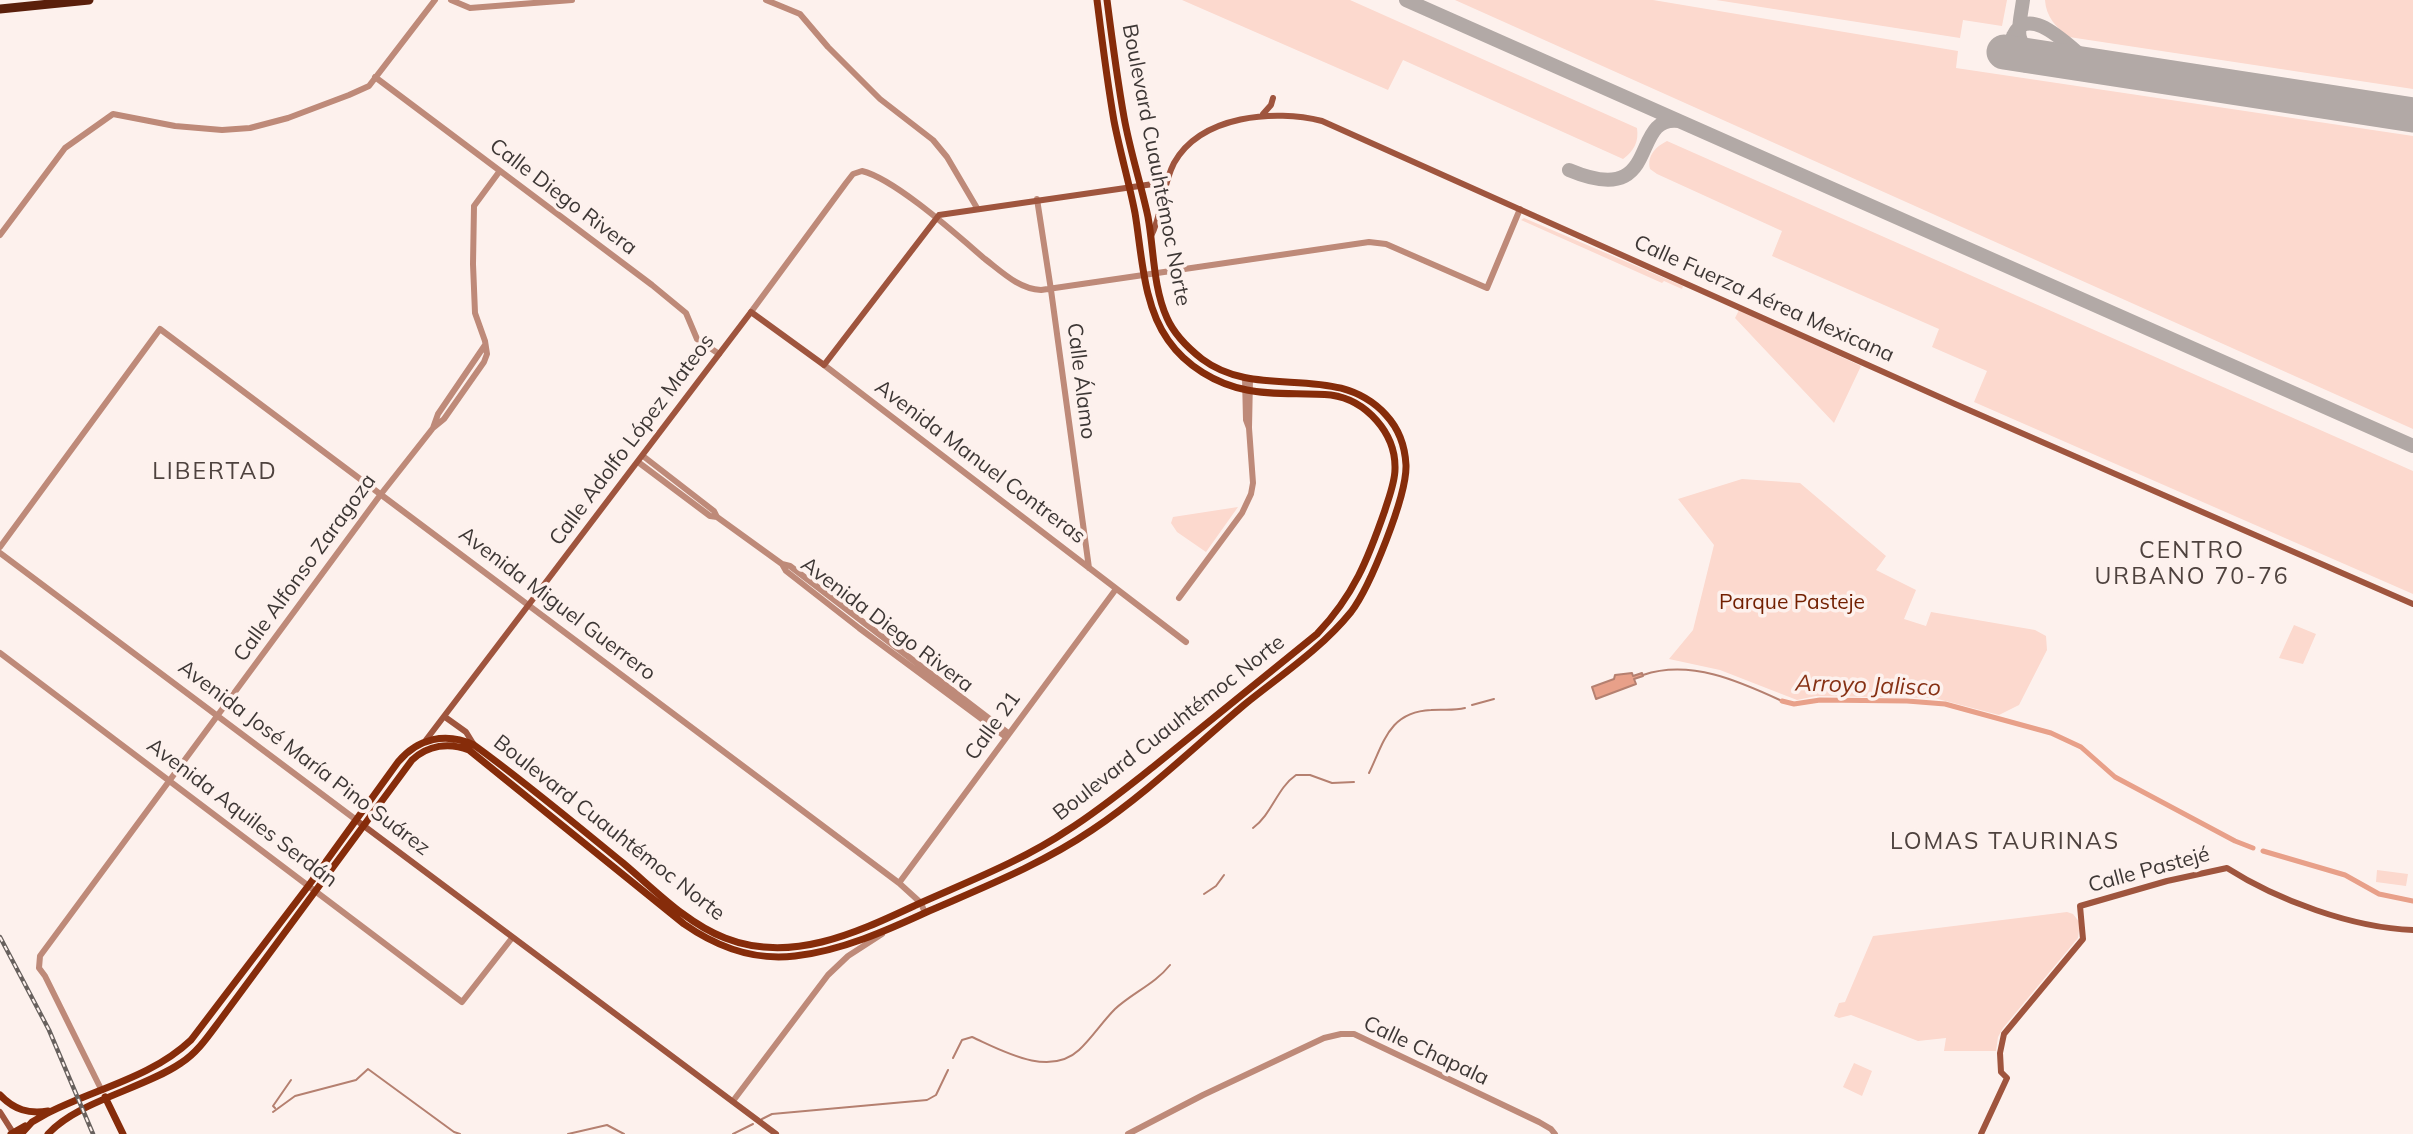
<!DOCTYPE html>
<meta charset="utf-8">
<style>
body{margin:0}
canvas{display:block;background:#fdf1ed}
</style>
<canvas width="2413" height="1134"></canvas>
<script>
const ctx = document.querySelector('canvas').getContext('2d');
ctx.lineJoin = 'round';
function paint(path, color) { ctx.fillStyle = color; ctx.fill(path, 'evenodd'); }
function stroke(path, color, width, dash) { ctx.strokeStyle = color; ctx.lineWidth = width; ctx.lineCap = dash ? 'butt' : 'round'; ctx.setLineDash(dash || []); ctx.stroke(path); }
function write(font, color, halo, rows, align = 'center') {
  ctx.font = font + ' Mulish,sans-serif'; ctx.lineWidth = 7; ctx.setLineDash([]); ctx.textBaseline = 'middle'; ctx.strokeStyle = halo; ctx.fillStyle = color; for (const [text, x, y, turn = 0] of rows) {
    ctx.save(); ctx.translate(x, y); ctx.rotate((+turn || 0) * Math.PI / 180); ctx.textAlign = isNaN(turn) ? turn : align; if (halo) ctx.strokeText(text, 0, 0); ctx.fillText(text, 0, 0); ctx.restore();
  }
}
const green = new Path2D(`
 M1182,0h168l287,128c2,14 -3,23 -14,31l-220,-99 -15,30z
 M1455,0h198l305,51 -2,17 457,68v293z
 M1716,0h291l-5,26 -39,-6 -3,18z
 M2045,0h368v89l-344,-52c-13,-10 -23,-20 -24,-37z
 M1667,141l746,330v123l-439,-192 13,-31 -55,-24 7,-18 -167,-73 10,-25 -125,-57 -7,-5c-3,-13 5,-22 17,-28z
 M1524,218l159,68 -1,3 -18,-8 -2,2 -141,-63z
 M1739,310l122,56 -27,57 -99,-105z
 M1742,479l58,4 86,73 -10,14 40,20 -12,29 22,7 5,-14 104,18 11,6 1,14 -28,55 -20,10 -65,-17 -118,-2 -19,4 -77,-30 -51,-11 24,-29 21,-85 -36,-46z
 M1238,507l-32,45 -29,-20 -6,-9 2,-6z
 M2294,625l22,9 -13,30 -24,-6z
 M2377,870l31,4 -2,12 -30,-4z
 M2067,912l6,2 7,9 -2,15 -75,90 -5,9 -2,14h-52l2,-13 -28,3 -67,-26 -12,3 -5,-2 5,-13 6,-1 28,-66z
 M1854,1063l18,8 -10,25 -19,-9z`);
const water = new Path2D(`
 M1632,673l1,3 9,-3 1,3 -9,3 2,5 -40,15 -4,-12 22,-8 1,-4z`);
const stream = new Path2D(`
 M1643,675c47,-16 96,6 139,26
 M1472,705l22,-6
 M1369,773c15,-31 20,-61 62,-63 12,-1 22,1 34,-2
 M1253,828c19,-14 24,-40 43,-53h14l22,8 22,-1
 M1204,894l12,-8 8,-11
 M953,1058l9,-18 10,-3c29,13 77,41 107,13 13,-12 23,-28 36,-41 17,-16 40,-25 55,-44
 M275,1108l-2,-2 18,-26
 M273,1112l22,-16 61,-16 12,-11 86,63 6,2
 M762,1119l10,-5 155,-14 9,-5 12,-25
 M568,1134l39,-9 17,9
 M733,1134l20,-10`);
const canal = new Path2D(`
 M1782,701l12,3 26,-4 87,1 38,3 106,29 30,14 34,30 120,64 18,7
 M2263,851l82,24 34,19 34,7`);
const taxiway = new Path2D(`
 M1406,0l1007,446
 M2023,0c-3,25 -12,43 14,57
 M2062,61c-17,-1 -36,15 -48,-5 -4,-6 -4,-14 -1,-20 16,-35 58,13 75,25 4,3 9,4 14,6
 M1569,170c95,40 59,-56 110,-49`);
const runway = new Path2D(`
 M2004,52l409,63`);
const tertiary = new Path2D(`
 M451,0l19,8 102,-8
 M766,0l34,14 28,33 52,52 53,41 14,17 30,51
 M375,77l277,208 34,28 11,26 22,15
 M1037,199l14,91 38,278
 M0,235l65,-87 48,-34 62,12 47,4 28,-2 38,-10 61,-23 20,-9 66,-86
 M751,312l95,-129 7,-9 9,-3c33,8 95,64 123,88 17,13 34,30 56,31l328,-48 17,2 101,44 33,-79
 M824,365l362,277
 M1245,378l1,42 3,8
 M433,428l5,-14 47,-69
 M643,456l71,55 3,6 65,47 8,2 218,167
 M638,462l72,54 7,1
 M0,547l160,-218 739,554 22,20 4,10
 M0,553l355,266
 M782,564l4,7 73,57 147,109
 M1179,598l63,-85 9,-19 2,-11 -4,-55 1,-49
 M0,653l462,349 50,-64
 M899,883l217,-294
 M101,1089l-56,-113 -6,-8 1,-12 341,-462 52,-66 11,-9 40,-57 3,-8 -2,-13 -10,-28 -2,-49 1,-58 25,-34
 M733,1101l95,-126 20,-19 34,-22
 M1128,1134l75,-39 121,-57 17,-4h13l185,88 12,7 4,5`);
const secondary = new Path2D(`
 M1263,114l8,-9 2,-7
 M1151,236c12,-23 11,-50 23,-73 27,-48 101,-54 148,-42l633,283 458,200
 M445,717l21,15 8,13
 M426,740l325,-428 73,53 115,-150 228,-33
 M360,823l416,311
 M0,1112l14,22
 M1981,1134l26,-56 -6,-6 -1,-19 4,-19 79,-95 -3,-33 87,-25 60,-13c50,32 126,60 186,62`);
const primary = new Path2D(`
 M0,1095c14,15 29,19 48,16
 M105,1097l18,37
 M11,1134l14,-8
 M21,1134l11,-12 14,-8c48,-25 105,-36 145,-74l118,-155 89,-123c20,-24 48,-30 76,-17 51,37 100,78 149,118 31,26 63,60 102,75 66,26 131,-5 191,-33 51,-23 106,-44 152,-75 30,-19 57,-41 85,-63 55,-44 109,-89 164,-133 37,-39 51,-75 68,-124 4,-13 10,-28 10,-41 1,-36 -29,-69 -64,-74 -27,-3 -57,1 -84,-5 -31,-6 -61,-24 -79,-50 -25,-35 -26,-85 -33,-127 -6,-31 -15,-61 -21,-92 -7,-40 -12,-81 -17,-121
 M48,1134c30,-33 95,-45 133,-71 17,-11 28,-28 40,-44l191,-259c16,-15 37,-18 57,-10l215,174c33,23 70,37 111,32 46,-5 93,-26 134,-45 55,-24 113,-47 163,-81 54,-36 102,-83 152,-125 37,-30 77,-56 107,-93 19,-25 56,-116 55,-147 -1,-19 -7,-36 -20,-50 -50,-55 -127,-13 -184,-56 -14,-11 -28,-25 -35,-41 -14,-31 -13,-68 -19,-101 -7,-33 -18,-66 -24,-100 -7,-39 -12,-78 -17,-117`);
const motorway = new Path2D(`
 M0,9l89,-9`);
const rail = new Path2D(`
 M0,937l49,93 44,104`);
const streetNames = [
 ["Boulevard Cuauhtémoc Norte",1156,165,79],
 ["Calle Diego Rivera",563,197,37],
 ["Calle Fuerza Aérea Mexicana",1764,299,24],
 ["Calle Álamo",1081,381,83],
 ["Calle Adolfo López Mateos",632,440,-53],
 ["Avenida Manuel Contreras",980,462,37],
 ["Calle Alfonso Zaragoza",305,568,-54],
 ["Avenida Miguel Guerrero",557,604,37],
 ["Avenida Diego Rivera",887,625,37],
 ["Calle 21",993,726,-54],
 ["Boulevard Cuauhtémoc Norte",1169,728,-38],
 ["Avenida José María Pino Suárez",304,758,37],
 ["Avenida Aquiles Serdán",242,813,37],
 ["Boulevard Cuauhtémoc Norte",609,828,38],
 ["Calle Pastejé",2149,870,-15],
 ["Calle Chapala",1426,1051,25]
];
const parkNames = [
 ["Parque Pasteje",1792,603]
];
const neighbourhoodNames = [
 ["LIBERTAD",215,472],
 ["CENTRO",2192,551],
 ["URBANO 70-76",2192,577],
 ["LOMAS TAURINAS",2005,842]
];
const waterNames = [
 ["Arroyo Jalisco",1868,686,2]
];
paint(green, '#fcd9ce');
paint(water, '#e8a089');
stroke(water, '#b58070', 2);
stroke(stream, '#b58070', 2);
stroke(canal, '#e8a089', 5);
stroke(taxiway, '#b2a9a6', 14);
stroke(runway, '#b2a9a6', 35);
stroke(tertiary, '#be8a79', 6);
stroke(secondary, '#9f553e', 6);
stroke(primary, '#862c0a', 7);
stroke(motorway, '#5a1f0b', 9);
stroke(rail, '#68615e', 4.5);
stroke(rail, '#fdf1ed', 2, [5]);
write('21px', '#3d3735', '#fdf1ed', streetNames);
write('21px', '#721f00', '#fdf1ed', parkNames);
ctx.letterSpacing = '2px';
write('23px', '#4e423e', '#fdf1ed', neighbourhoodNames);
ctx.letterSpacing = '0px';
write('italic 23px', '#863114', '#fdf1ed', waterNames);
</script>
